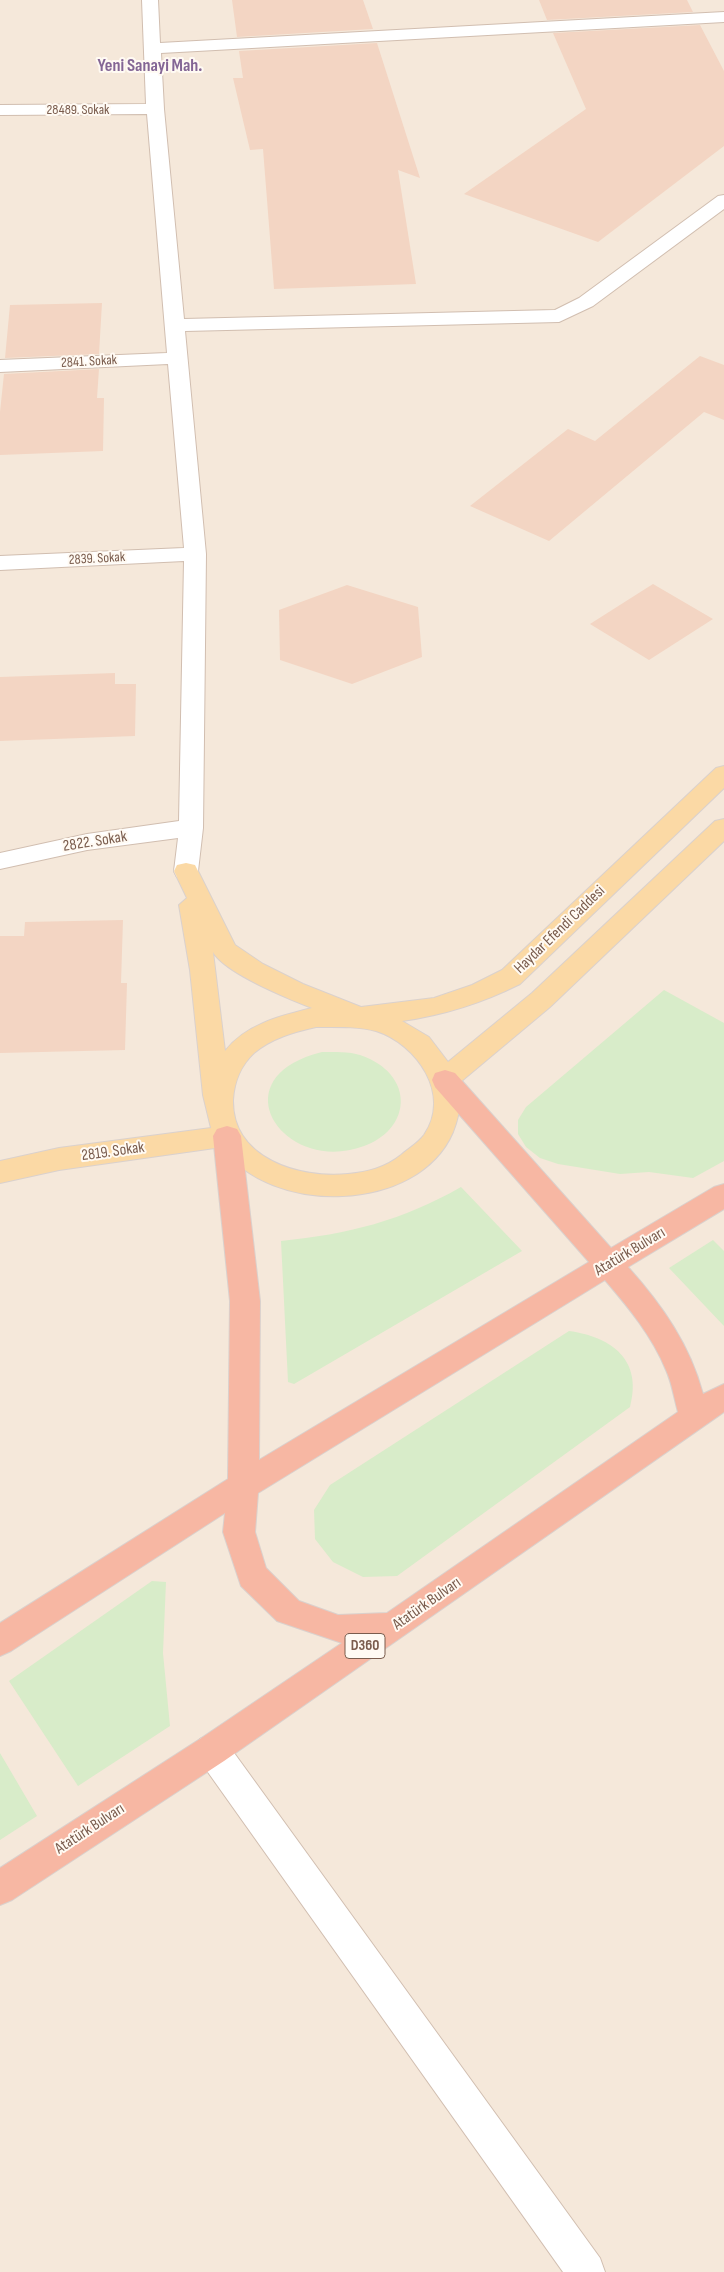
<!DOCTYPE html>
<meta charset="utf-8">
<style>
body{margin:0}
canvas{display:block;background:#fdf6ec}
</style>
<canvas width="724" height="2272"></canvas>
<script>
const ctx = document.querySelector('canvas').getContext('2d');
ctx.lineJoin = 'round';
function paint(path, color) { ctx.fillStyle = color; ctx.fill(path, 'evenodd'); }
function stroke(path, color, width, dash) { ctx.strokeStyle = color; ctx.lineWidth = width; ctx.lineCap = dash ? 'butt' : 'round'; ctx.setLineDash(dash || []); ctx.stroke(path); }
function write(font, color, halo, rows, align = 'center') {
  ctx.font = font + ' "Sofia Sans Condensed",sans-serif'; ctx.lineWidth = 4; ctx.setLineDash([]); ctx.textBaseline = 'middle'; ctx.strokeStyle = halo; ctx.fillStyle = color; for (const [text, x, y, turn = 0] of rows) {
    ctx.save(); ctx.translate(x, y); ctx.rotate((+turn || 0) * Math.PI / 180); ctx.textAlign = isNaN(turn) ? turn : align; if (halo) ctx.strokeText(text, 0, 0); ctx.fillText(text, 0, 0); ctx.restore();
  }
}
const residential = new Path2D(`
 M0,0h724v2272h-724z`);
const green = new Path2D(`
 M664,990l60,33v138l-31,17 -44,-6 -29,2 -62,-10 -18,-6 -14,-11 -8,-13v-14l8,-13z
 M322,1052c16,0 33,-1 48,7 45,22 39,71 -6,87 -80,30 -147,-68 -42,-94z
 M461,1187l61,64 -228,133 -6,-2 -7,-141c68,-7 120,-20 180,-54z
 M713,1240l11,11v75l-55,-58z
 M569,1331c43,6 74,29 61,76l-233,169 -34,1 -30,-15 -18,-23 -1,-29 16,-25z
 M152,1581l14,1 -3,71 7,73 -92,60 -69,-105z
 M0,1753l37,63 -37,24z`);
const building = new Path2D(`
 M232,0h131l10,29 -136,8z
 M539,0h148l6,12 -146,8z
 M700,25l24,46v75l-126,96 -134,-48 122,-85 -33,-76z
 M377,43l43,135 -22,-8 18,114 -142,5 -11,-140 -13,1 -17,-72h10l-4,-27z
 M102,303l-3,51 -94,4 5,-53z
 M700,356l24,9v55l-20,-8 -155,129 -79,-35 98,-77 27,12z
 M99,369l-2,29h7l-1,53 -103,4v-43l4,-38z
 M653,584l60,35 -64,41 -59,-36z
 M347,585l71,22 4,50 -70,27 -72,-24 -1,-50z
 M115,673v11h21l-1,52 -135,5v-64z
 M123,920l-2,63h6l-2,67 -125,3v-117h24l1,-14z`);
const minor = new Path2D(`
 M142,0h16l2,43 564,-31v10l-563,31 3,56 20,210 371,-9 24,-12 139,-102 6,-1v14l-131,97 -34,16 -374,9 21,223 -3,274 -5,43 -3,6 -9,2 -9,-2 -3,-6 4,-33 -91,12 -87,19v-16l87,-19 92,-13 5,-260 -184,9v-14l184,-8 -16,-184 -168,8v-12l167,-7 -20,-239 -147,1v-10l146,-1z
 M212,1735l12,4 376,519 5,14h-42l-363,-511 -5,-11 5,-11z`);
const major = new Path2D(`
 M724,766v22l-204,196c-38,19 -76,31 -118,37l27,16 19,25 84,-69 183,-172 9,-2v22l-174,166 -92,77c4,17 1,33 -5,48 -35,82 -183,84 -231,15l-163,23 -59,13v-22l59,-13 152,-20 -8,-33 -13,-125 -11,-65 8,-7 -13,-27 3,-6 9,-2 9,2 40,80 28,19 40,20 58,23 73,-9 38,-13 30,-15 214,-202zM213,952c12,21 76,47 99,56 -32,8 -66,16 -87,43zM316,1027c20,0 41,-1 60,4 41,13 76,64 48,104 -6,8 -16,14 -23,20 -16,13 -34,17 -53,19 -48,5 -116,-15 -115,-74 1,-18 8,-35 21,-47 18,-15 40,-21 62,-26z`);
const highway = new Path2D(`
 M445,1070l10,3 156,175 103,-61 10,-3v25l-96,58c34,38 62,78 75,127l21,-10v28l-500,349 -212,139 -12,5v-37l200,-129 142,-96 -65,-22 -36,-35 -18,-54 2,-19 -214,138 -11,5v-33l228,-144 2,-178 -17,-165 4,-7 10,-3 10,3 4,7 19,165 -1,159 330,-198 -154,-175 -3,-7 3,-7zM605,1280c24,28 47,56 61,90 6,13 8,28 12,42l-291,201 -49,2 -39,-14 -33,-33 -11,-36 3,-39z`);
const farStreetnames = [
 ["28489. Sokak",78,110],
 ["2841. Sokak",89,362,-3],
 ["2839. Sokak",97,559,-3]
];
const shields = [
 [365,1646,40]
];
const shieldNames = [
 ["D360",365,1646]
];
const streetNames = [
 ["2822. Sokak",95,842,-9],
 ["Haydar Efendi Caddesi",560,930,-44],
 ["2819. Sokak",113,1152,-8],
 ["Atatürk Bulvarı",630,1252,-31],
 ["Atatürk Bulvarı",427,1604,-35],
 ["Atatürk Bulvarı",90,1829,-33]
];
const farDistrictnames = [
 ["Yeni Sanayi Mah.",150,66]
];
paint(residential, '#f5e8da');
paint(green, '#d8ecc9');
paint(building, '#f3d5c3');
stroke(minor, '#d1beb0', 2);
stroke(major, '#dad1cd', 2);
stroke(highway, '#dad1cd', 2);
paint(minor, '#fff');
paint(major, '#fbd9a5');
paint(highway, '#f7b7a3');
write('14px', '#7a5c4d', '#fffaf3', farStreetnames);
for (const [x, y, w] of shields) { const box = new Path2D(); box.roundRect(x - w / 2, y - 12.5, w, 25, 4); ctx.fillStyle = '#fffaf3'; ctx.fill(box); stroke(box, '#7a5c4d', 1); }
write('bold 15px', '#7a5c4d', null, shieldNames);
write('16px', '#7a5c4d', '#fffaf3', streetNames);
write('bold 18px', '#846695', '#fffaf3', farDistrictnames);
</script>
